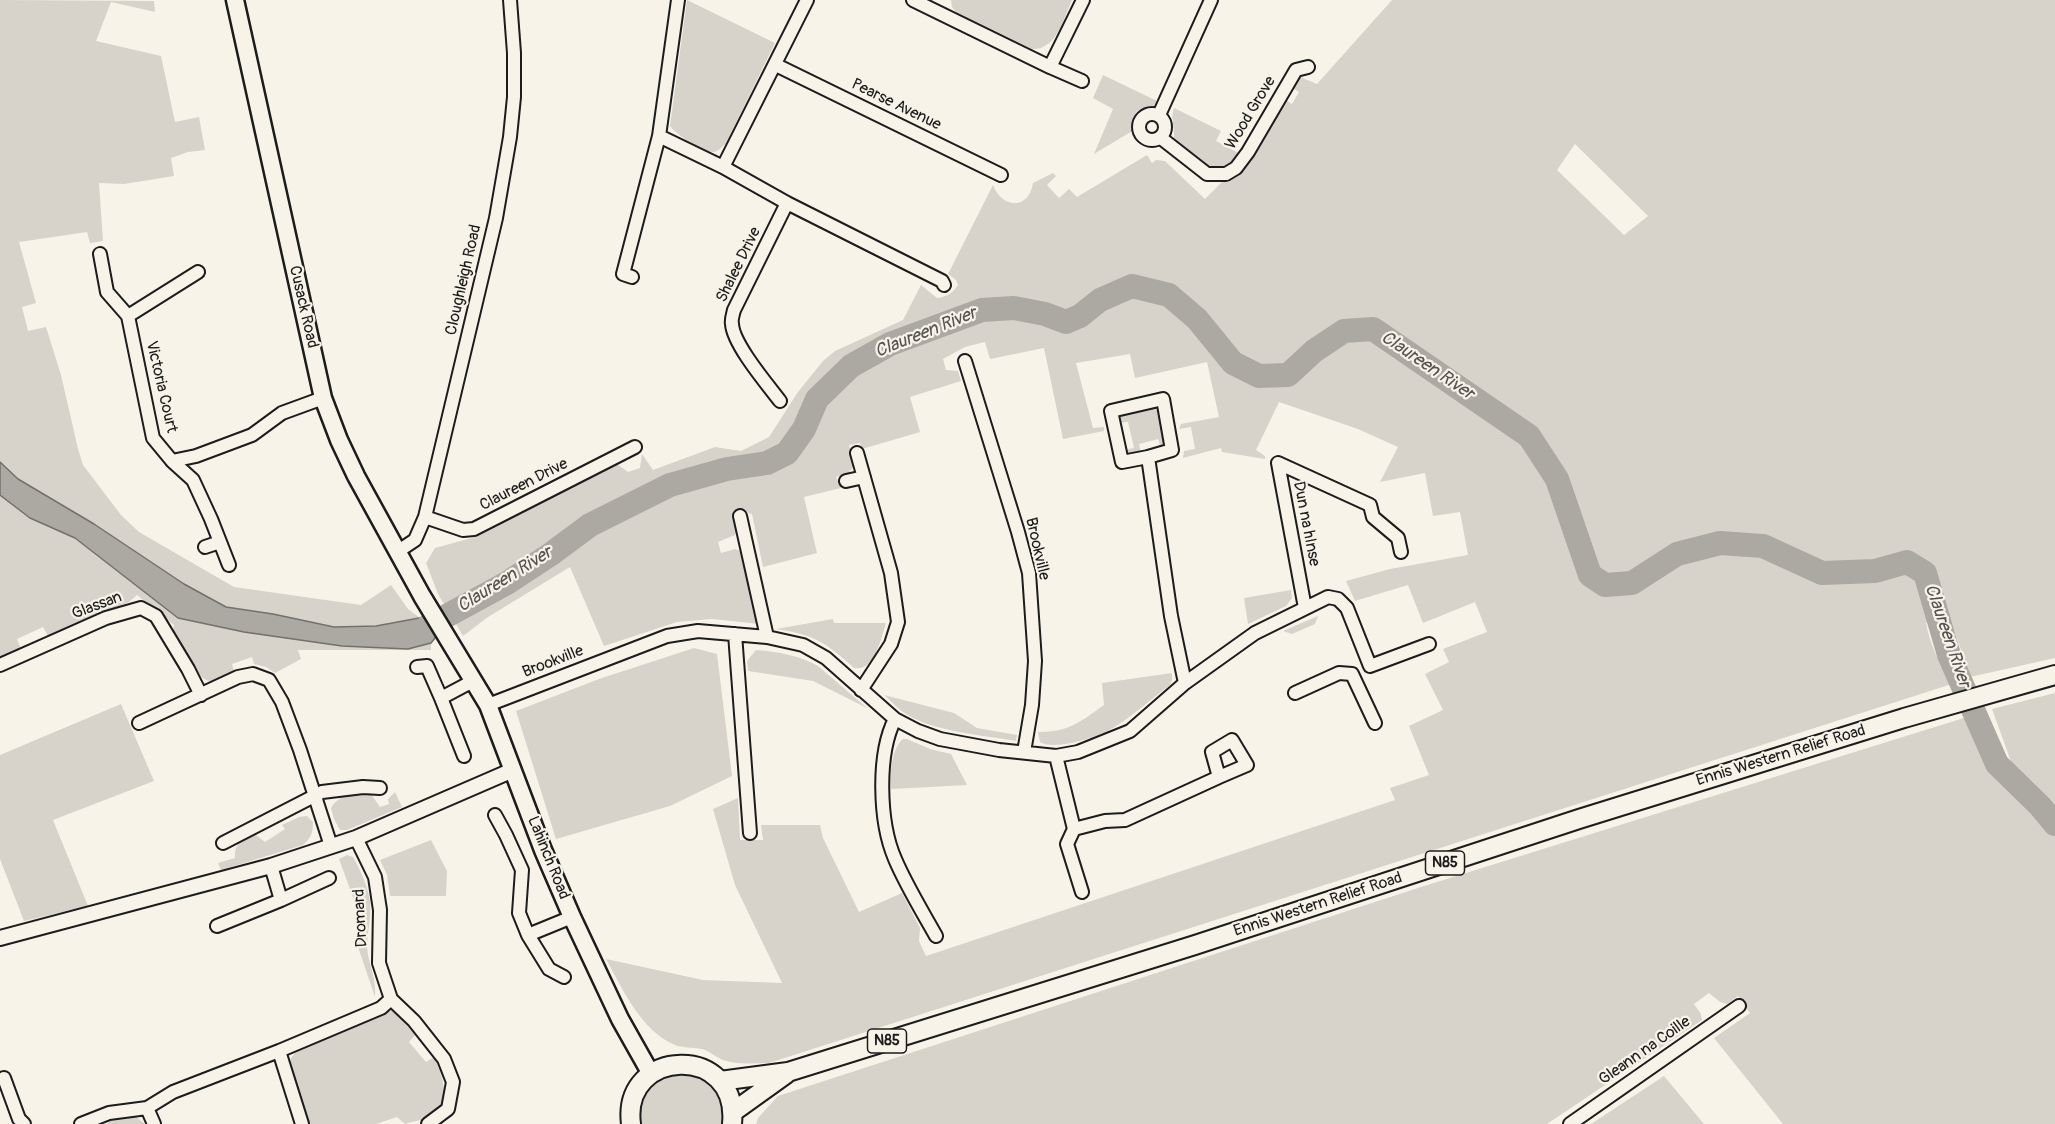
<!DOCTYPE html>
<style>
body{margin:0}
canvas{display:block;background:#f7f3e8}
</style>
<canvas width="2055" height="1124"></canvas>
<script>
const ctx = document.querySelector('canvas').getContext('2d');
ctx.lineJoin = 'round';
function paint(path, color) { ctx.fillStyle = color; ctx.fill(path, 'evenodd'); }
function stroke(path, color, width, dash) { ctx.strokeStyle = color; ctx.lineWidth = width; ctx.lineCap = dash ? 'butt' : 'round'; ctx.setLineDash(dash || []); ctx.stroke(path); }
function write(font, color, halo, rows, align = 'center') {
  ctx.font = font + ' Pangolin,sans-serif'; ctx.lineWidth = 4.5; ctx.setLineDash([]); ctx.textBaseline = 'middle'; ctx.strokeStyle = halo; ctx.fillStyle = color; for (const [text, x, y, turn = 0] of rows) {
    ctx.save(); ctx.translate(x, y); ctx.rotate((+turn || 0) * Math.PI / 180); ctx.textAlign = isNaN(turn) ? turn : align; if (halo) ctx.strokeText(text, 0, 0); ctx.fillText(text, 0, 0); ctx.restore();
  }
}
const green = new Path2D(`
 M0,0l154,1 1,11 -44,-10 -15,39 65,15 14,66 24,-5 6,33 -17,2 -17,6 3,18 -50,8 -25,-1 4,58 -13,2 -3,-11 -68,10 17,61 -14,4 6,24 18,-4 15,48 17,74 5,16 38,50 18,17 95,55 127,18 30,-20 17,24 12,9 -44,8 -42,1 -61,-13 -47,-7 -42,-23 -166,-105 -18,-17z
 M687,0l88,43 -49,100c-4,4 -7,8 -12,9 -11,1 -37,-17 -44,-26z
 M951,0h121c-9,19 -15,50 -40,49l-76,-37 -4,-5z
 M1392,0h663v658l-85,19 -20,-60 -24,6c4,22 14,42 26,61l-1183,379c-15,0 -32,2 -46,-3 -8,-3 -13,-9 -21,-11 -9,-2 -20,-1 -27,-4 -34,-14 -53,-57 -69,-86l97,21 79,3 -47,-98 -22,-76 25,-11 2,42h23l-2,-15h59l3,13 36,74 43,-19 18,35 -1,13 7,15 469,-156 -5,-12 39,-13 -20,-49 34,-16 -18,-36 24,-12 -6,-13 44,-17 -12,-30 -52,21 -15,-38 -53,16 -9,-20 44,-12 78,-14 -8,-43 -27,4 -8,-43 -45,9 18,-35 -40,-18 -79,-27 -23,48 9,6v3l-43,-7 -1,-4 -38,10 1,-7 11,-2 -4,-22 -12,2 2,-5 38,-7 -12,-55 -72,16 -5,-24 -54,9 17,65 11,-1v4l-41,8 -19,-91 -54,11 -5,-17 -20,5 -22,12 3,11 12,1 3,10 -51,16 10,35 -58,17 -2,-6 -11,2 6,20 -7,8 -12,4 5,11 -37,9 13,56 -54,14 -11,-53 -5,-1 -2,-4 -12,2 4,17 -2,7 -17,7 3,11 14,-4 5,2 4,6 15,67 -47,-5 -35,3 -73,24 -34,-79 -82,50 -25,19 -25,-42 -12,-31 9,-15 44,-12 138,-72 11,8 12,-4 2,-14 11,16 62,-23 26,4 28,-14 29,-45 25,-31 12,-10 68,-31 18,-35 16,13c9,-1 15,-4 21,-13l-2,-5 -8,-6 45,-89c9,24 36,25 40,-2l20,-10 3,3 -9,9 12,13 10,-9 8,8 70,-42 5,8 4,-3 9,1 40,38 17,-17 19,-8 43,-75 8,5 7,-12 -8,-5 4,-6 5,-4 17,7zM1575,144l73,72 -24,19 -67,-65z
 M1103,75l54,26 -3,5 -17,5 -5,10 2,9 -40,24 19,-45 -20,-11z
 M1174,108l47,23 -5,10 26,14c-27,30 -46,2 -68,-17 1,-10 -4,-21 0,-30z
 M1152,408l4,1 2,4 6,33 -3,3 -3,-10 -19,5 2,9 -14,2 -3,-5 10,-2 -6,-26 -10,1v-6z
 M0,495l30,23 45,20 104,80 65,14 98,14 66,3 23,-6v7h-133l3,9 -26,14 -9,-6 -12,-3 -2,-7 -20,7 2,7c-6,3 -15,10 -21,10 -17,2 -33,-36 -40,-49l1,-7 -37,-30 -8,7 -81,34 -5,-9 -26,12 4,10 -21,9z
 M1291,590l1,8 -6,8 -38,18 -4,-26z
 M1318,616l-3,8 -23,10 -9,-3z
 M833,619l1,4h52c-5,15 -11,49 -32,45 -29,-26 -39,-33 -78,-39z
 M694,648l23,6 15,122 -62,30 -114,33 -40,-128 83,-32z
 M756,650c22,2 43,5 62,16l49,42 -54,-27 -65,-10 -1,-10z
 M1172,673v7l-2,5c-19,14 -37,31 -57,43 -14,9 -59,23 -73,14l-2,-10c31,0 42,-10 66,-27l-2,-22z
 M2055,693v431h-272l-69,-86 36,-25 -12,-17 -11,8 -7,-2 -11,-9 -15,11 7,10 1,6 -155,104h-791l2,-6 20,-22 643,-209 546,-170 13,36 10,20 17,17 19,-4 -13,-19 -21,-58z
 M884,695l70,18 23,15 40,7 -1,6c-34,-6 -81,-9 -110,-27 -8,-5 -15,-13 -22,-19z
 M121,704l33,77 -101,39 35,86 -64,15 -24,-62v-104z
 M903,739h4l23,10 21,5 16,31 -76,4c-1,-15 0,-40 12,-50z
 M395,792l7,15 -55,23h-7l-6,-11 -3,-11c8,-14 24,-16 40,-14l9,13 9,-3 -1,-5z
 M307,816l6,6c0,11 -2,16 -10,23l-82,25 -3,-7 17,-5c-1,-15 8,-19 21,-23l9,7 20,-13 -3,-4 17,-8z
 M431,840l16,31 -1,25h-56l-3,-21 -7,-15z
 M347,855l6,2c8,14 15,30 17,45 2,17 -5,35 -2,53 3,15 8,25 7,42l-18,-53 4,-25 -22,-60z
 M389,1011h5l21,24 -6,7 17,20 8,-5c8,17 18,43 -2,58 -6,5 -19,6 -27,9l-8,-7 -21,7h-68l-18,-59 1,-7 4,-5z
 M683,1070c35,14 37,17 42,54h-89l-1,-16 21,-31z
 M1664,1076l40,48h-113z
 M126,1115l9,1 10,8h-37l1,-5z`);
const water = new Path2D(`
 M0,462l18,17 76,45 90,60 42,23 47,7 61,13 42,-1 81,-15 -26,32 -23,6 -66,-3 -98,-14 -66,-14 -103,-80 -45,-20 -30,-23z`);
const river = new Path2D(`
 M428,626l79,-43 44,-29 39,-29 80,-40 57,-16 40,-6 20,-10 17,-24 13,-30 34,-33 39,-22 92,-34 32,-2 31,6 21,8 14,-6 20,-16 32,-14 37,9 28,24 36,44 26,13 29,-1 26,-24 30,-20 29,-2 156,107 28,43 33,96 15,10 27,-2 45,-29 43,-11 43,3 59,27 53,-2 32,-9 18,11 24,82 48,109 43,42 15,18`);
const minor = new Path2D(`
 M913,0l137,67 33,-67
 M776,65l225,110
 M1050,67l32,14
 M1139 127a13 13 0 1 1 26 0a13 13 0 1 1-26 0Z
 M1159,115l52,-115
 M659,136l64,31 64,36 155,78 2,4
 M1161,138l46,36h19l10,-6 12,-16 48,-82 12,-3
 M723,167l84,-167
 M100,254l7,38 21,24 25,122 19,23 21,19 18,39 18,46
 M632,277l-9,-3 36,-138 19,-136
 M128,316l70,-44
 M965,361l53,171 11,41 6,88 -3,44 -8,47
 M780,401c-13,-17 -47,-57 -48,-77 -1,-4 1,-10 2,-14l53,-107
 M857,453l34,120 7,49 -7,22 -30,46
 M1148,457l-26,5 -11,-51 52,-12 9,51 -24,7 23,159 14,67
 M172,461l24,-5 56,-21 30,-22 41,-15
 M846,481l18,-4
 M740,516l27,121
 M425,517l38,13 11,-1 161,-82
 M205,547l15,-5
 M397,552l18,-12 10,-23 71,-299 14,-81 4,-40v-44l-4,-53
 M1305,608l-27,-145 92,42 3,12 25,21 3,14
 M735,634l15,199
 M0,665l106,-47 35,-10 15,8 32,53 13,26
 M417,667l10,-1 14,32
 M1295,693l44,-20 13,1 23,49
 M488,705l179,-69 31,-5 69,6 36,8 23,13 69,61 23,12 22,8 59,11 57,6 22,-4 52,-21 55,-48 70,-50 73,-36 10,2 9,9 23,58 59,-22
 M895,719c-18,35 -16,103 0,140 11,26 27,52 41,77
 M139,723l99,-46 15,-3 16,6 13,22 18,48 31,96
 M464,756l-23,-58 32,-17
 M1056,756l18,73 31,-8 20,-1 94,-43 -7,-25 20,-12 15,25 -28,12
 M495,815l11,20 16,35 -3,43 9,22 21,34 15,8
 M1074,829l-7,15 15,48
 M356,838l19,39 5,33 -1,53 12,36 23,22 30,38 9,23 -5,27 -20,15
 M223,843l99,-51 41,-5 17,1
 M271,866l10,34
 M217,926l64,-26 48,-22
 M528,935l44,-18
 M279,1051l23,73
 M4,1078l15,41 5,5
 M147,1108l7,16
 M81,1124l28,-11 38,-5 26,-16 106,-41 102,-43 10,-9
 M1570,1124l169,-118`);
const tertiary = new Path2D(`
 M0,938l271,-72 85,-28 157,-68`);
const secondary = new Path2D(`
 M235,0l88,398 16,42 17,36 66,120 66,109 55,145 29,67 48,102 31,55`);
const primary = new Path2D(`
 M720,1081l68,-9 407,-127 384,-126 325,-101 151,-43
 M733,1112l53,-38
 M631,1124c-10,-77 109,-81 101,0`);
const shields = [
 [1445,863,39],
 [887,1041,39]
];
const shieldNames = [
 ["N85",1445,863],
 ["N85",887,1041]
];
const streetNames = [
 ["Pearse Avenue",896,105,26],
 ["Wood Grove",1251,113,-59],
 ["Shalee Drive",739,265,-64],
 ["Cloughleigh Road",464,280,-77],
 ["Cusack Road",303,307,77],
 ["Victoria Court",161,387,77],
 ["Claureen Drive",524,485,-27],
 ["Dun na hInse",1306,524,79],
 ["Brookville",1037,549,77],
 ["Glassan",97,606,-21],
 ["Brookville",553,662,-21],
 ["Ennis Western Relief Road",1781,756,-17],
 ["Lahinch Road",548,858,68],
 ["Ennis Western Relief Road",1318,905,-18],
 ["Dromard",361,918,-93],
 ["Gleann na Coille",1645,1051,-35]
];
const waterNames = [
 ["Claureen River",926,333,-22],
 ["Claureen River",1427,366,34],
 ["Claureen River",505,580,-32],
 ["Claureen River",1947,636,71]
];
paint(green, '#d7d3cb');
paint(water, '#aca9a2');
stroke(water, '#72716c', 1.5);
stroke(river, '#aca9a2', 24);
stroke(minor, '#1c1c1c', 16);
stroke(tertiary, '#1c1c1c', 18);
stroke(secondary, '#1c1c1c', 21);
stroke(primary, '#1c1c1c', 22);
stroke(minor, '#f7f3e8', 12);
stroke(tertiary, '#f7f3e8', 14);
stroke(secondary, '#f7f3e8', 16);
stroke(primary, '#f7f3e8', 18);
for (const [x, y, w] of shields) { const box = new Path2D(); box.roundRect(x - w / 2, y - 12, w, 24, 4.5); ctx.fillStyle = '#f7f3e8'; ctx.fill(box); stroke(box, '#1c1c1c', 1.5); }
write('bold 15px', '#1c1c1c', null, shieldNames);
write('16px', '#1c1c1c', '#f7f3e8', streetNames);
write('italic 18px', '#565452', '#f7f3e8', waterNames);
</script>
